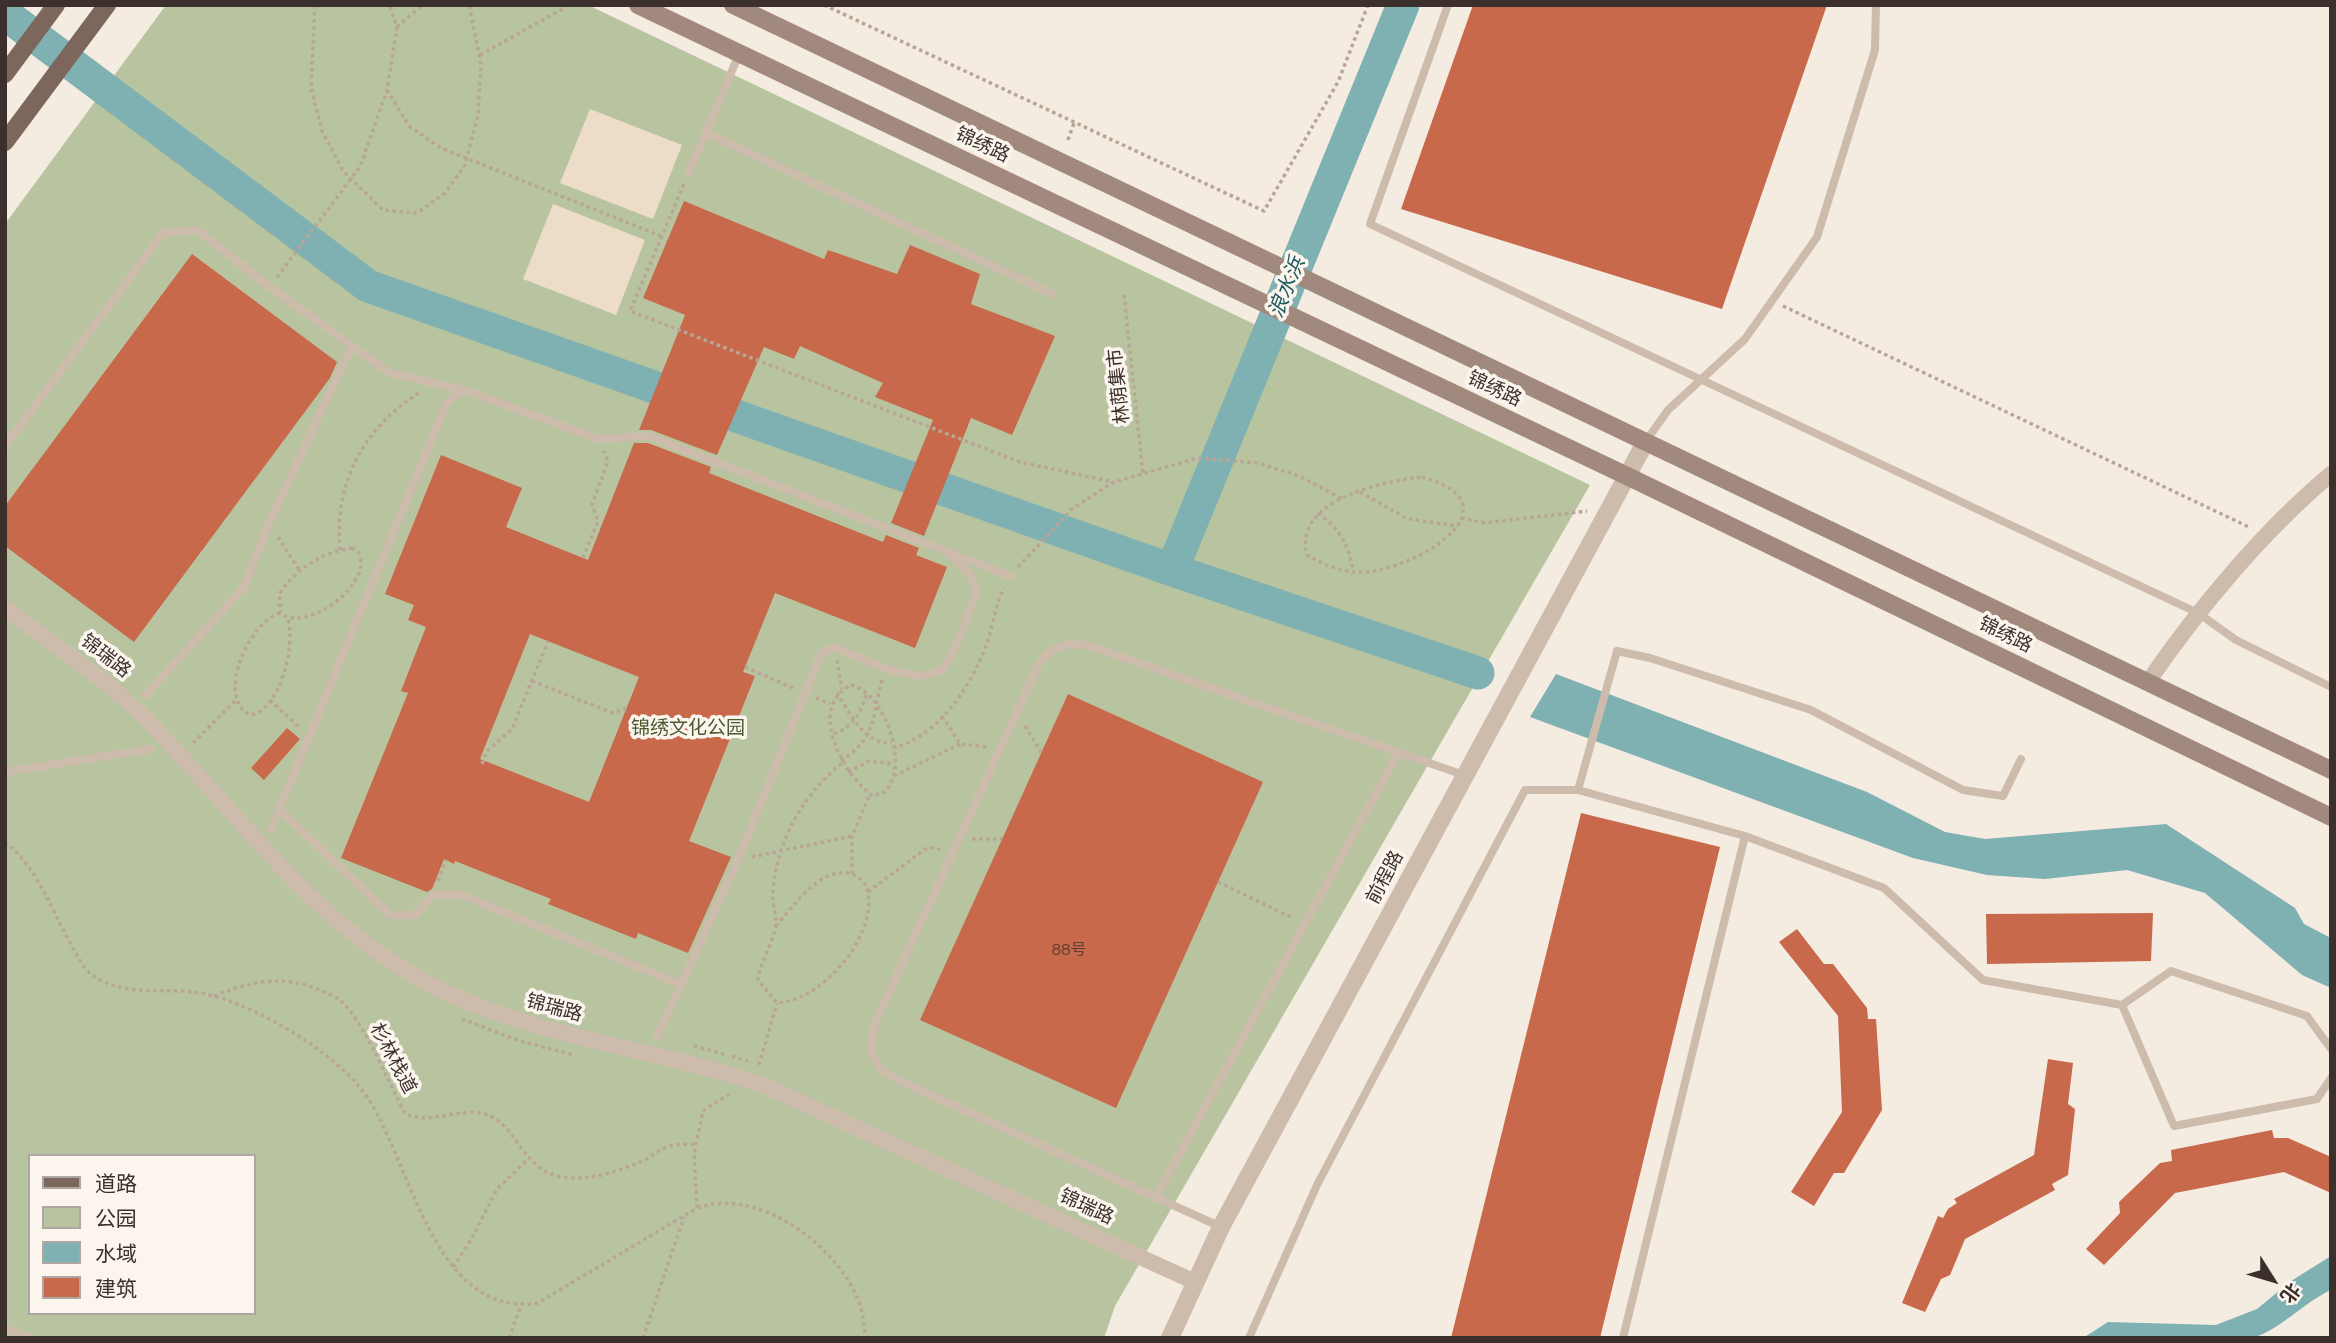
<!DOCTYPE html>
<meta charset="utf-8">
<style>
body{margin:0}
#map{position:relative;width:2336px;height:1343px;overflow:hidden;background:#f4ebe1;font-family:"Nunito Sans","Noto Sans SC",sans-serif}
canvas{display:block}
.frame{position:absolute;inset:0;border:7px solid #3b302b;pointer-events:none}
.legend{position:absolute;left:28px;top:1154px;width:228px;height:161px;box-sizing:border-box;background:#fbf5ee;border:2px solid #aea6a0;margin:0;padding:9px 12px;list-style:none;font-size:21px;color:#3b302b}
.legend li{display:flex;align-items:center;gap:14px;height:35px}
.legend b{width:35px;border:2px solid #aea6a0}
.north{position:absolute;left:2238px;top:1245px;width:70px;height:70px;-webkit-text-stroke:5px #fbf5ee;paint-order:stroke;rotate:127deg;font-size:19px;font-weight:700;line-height:28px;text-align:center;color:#3b302b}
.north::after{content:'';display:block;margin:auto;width:24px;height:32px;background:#3b302b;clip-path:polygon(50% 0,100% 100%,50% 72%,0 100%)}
</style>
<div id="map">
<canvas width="2336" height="1343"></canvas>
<div class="frame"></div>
<ul class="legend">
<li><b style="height:9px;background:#7d675c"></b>道路</li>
<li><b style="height:19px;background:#b8c4a0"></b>公园</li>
<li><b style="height:19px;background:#7fb0b2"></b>水域</li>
<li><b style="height:19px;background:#c8694b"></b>建筑</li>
</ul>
<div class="north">北</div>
</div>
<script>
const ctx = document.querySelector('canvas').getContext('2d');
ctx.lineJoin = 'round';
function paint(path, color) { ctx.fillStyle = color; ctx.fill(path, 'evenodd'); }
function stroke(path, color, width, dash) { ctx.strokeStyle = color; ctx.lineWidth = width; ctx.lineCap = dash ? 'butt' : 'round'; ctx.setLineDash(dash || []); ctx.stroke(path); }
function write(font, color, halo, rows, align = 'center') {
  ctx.font = font + ' "Nunito Sans","Noto Sans SC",sans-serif'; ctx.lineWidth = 7; ctx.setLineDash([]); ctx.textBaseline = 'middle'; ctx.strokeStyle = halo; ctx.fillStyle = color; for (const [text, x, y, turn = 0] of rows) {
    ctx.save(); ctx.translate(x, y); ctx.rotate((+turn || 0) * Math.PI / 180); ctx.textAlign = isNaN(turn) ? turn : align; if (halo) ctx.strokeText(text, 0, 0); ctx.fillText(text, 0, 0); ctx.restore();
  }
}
const green = new Path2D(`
 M166,5h422l1002,480 -475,821 -11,32h-1099v-1114zM30,1156h224v157h-224z`);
const plaza = new Path2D(`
 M590,109l92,36 -29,74 -93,-36z
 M553,204l92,36 -29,75 -93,-36z`);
const water = new Path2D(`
 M1556,674l311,118 78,40 40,7 181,-15 129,84 9,16 27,14v50l-29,-13 -97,-82 -78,-23 -82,9 -58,-4 -74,-17 -383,-141z
 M2331,1256v34c-28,13 -51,40 -79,48h-169l25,-16 108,3 41,-16 34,-28z`);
const river = new Path2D(`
 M5,14l363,272 804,284 306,103
 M1172,570l231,-565`);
const building = new Path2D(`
 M1473,5h354l-105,304 -321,-100z
 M684,201l140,58 4,-9 69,24 13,-29 70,29 -9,30 84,32 -43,99 -41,-17 -47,118 -33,-13 42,-103 -58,-23 8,-14 -83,-37 -6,13 -30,-12 -47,108 -66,-25h-12l46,-115 -42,-17z
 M192,254l145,108 -7,16 -196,264 -129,-96v-40z
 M634,443h14l63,24 -2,6 174,69 3,-7 33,13 -3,7 31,12 -32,81 -140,-55 -32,79 12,4 -66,165 42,16 -43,96 -50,-20 -2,6 -88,-35 3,-5 -96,-38 -1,3 -10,-5 -12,30 -5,3 -86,-34 67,-165 -7,-2 25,-64 -18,-7 6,-15 -29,-11 56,-139 81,33 -16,39 82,33zM530,634l109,43 -50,125 -109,-43z
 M1068,694l195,88 -147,326 -196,-88z
 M287,728l13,11 -36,41 -13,-12z
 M1581,813l139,34 -120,491h-149z
 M2153,913l-2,48 -164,3 -1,-50z
 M1797,929l27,35h9l34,44 1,11h8l6,91 -38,63h-10l-20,33 -23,-14 51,-80 -4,-96 -59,-74z
 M2048,1059l25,4 -5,41 7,5 -7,66 -16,9 3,6 -90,49 -15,36 -9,4 -16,33 -23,-9 36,-87 5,2 5,-9 9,-6 -3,-4 80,-44z
 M2272,1130l2,8h14l43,19v36l-47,-21 -109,21 -71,72 -18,-16 34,-36 -1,-11 41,-39 12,-2 -1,-11z`);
const path = new Path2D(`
 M315,5l-4,83 11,43 21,40 40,39 34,3 28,-20 20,-28 13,-50 3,-51 -12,-59
 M824,5l440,206 74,-129 30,-77
 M397,27l25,-22
 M480,55l86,-48
 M387,90l22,36 32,22 220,88
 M1068,140l6,-17
 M684,184l-54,127 390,151 94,20
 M277,277l83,-110 27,-77 10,-63 -8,-22
 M1124,295l19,179
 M1783,306l468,222
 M1422,477c105,29 -17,101 -70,95 -16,-2 -31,-9 -45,-17 -15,-54 75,-74 115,-78z
 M1360,492l48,27 50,7
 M1318,513c22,17 31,31 35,58
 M1461,518l24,5 102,-12
 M278,537l21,33
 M352,548l6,4c18,29 -51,83 -78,61v-20c17,-25 41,-40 72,-45z
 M340,550c-6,-67 23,-122 80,-158
 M583,558l15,-37 -6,-16 16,-44 -4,-10
 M1018,567l55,-59 41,-26 84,-24 60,5 41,13 44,23
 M280,613c-31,9 -65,85 -30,102 30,-4 46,-71 38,-95
 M837,660l5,29
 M745,667l48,21
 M532,681l81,32 14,-5
 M851,685c30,7 52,63 42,93 -1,4 -5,10 -8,14l-12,4c-30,-21 -67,-88 -22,-111z
 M837,693c13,21 27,51 55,50
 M816,698l14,6
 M270,700l29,27
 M942,716l18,28 27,3
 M1025,726l16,26
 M834,734c19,-7 28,-23 33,-42
 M193,743l43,-43
 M893,748c43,-11 75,-57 91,-97 9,-20 10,-44 20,-63
 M841,761c36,-24 31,-43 41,-81
 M482,764l5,-13 25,-22 36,-88
 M848,772l21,-11 25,3
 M894,776l66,-32
 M972,839h30
 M5,842c34,27 47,70 68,106 5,9 10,20 18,26 31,23 67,14 103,18 50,6 131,54 164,93 53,62 69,234 180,218l159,-95c61,-23 144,40 163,97 4,11 4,22 5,33
 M752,857l100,-21
 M852,874v-38l18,-42
 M438,881l8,-21
 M1218,882l75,36
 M868,892l60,-45 14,3
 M776,926c17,-20 49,-66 80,-50 7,4 11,9 12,17 8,45 -47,108 -91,110l-19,-23c2,-19 16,-37 18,-56 0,-10 -4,-21 -3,-32 3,-50 30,-97 69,-129
 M214,996c37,-15 70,-22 108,-5 6,3 14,5 19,10 24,22 47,82 64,112 23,14 56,-8 83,2 28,11 34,50 66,60 26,9 64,-3 88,-14 9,-4 18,-12 28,-15 8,-3 18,-1 26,-2
 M462,1019l58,22 54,14
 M694,1046l30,8
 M732,1056l16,5
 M759,1065l18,-62
 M697,1208l-3,-54 9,-43 28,-18
 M453,1267l18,-27 26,-51 30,-29
 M509,1338l12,-33
 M643,1338l41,-121`);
const service = new Path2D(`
 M1448,5l-78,219 828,389 38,27 95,47
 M706,133l347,161
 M689,173l50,-119
 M1646,441l22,-31 77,-71 72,-102 58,-187 1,-45
 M5,446l158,-213 34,-3 73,57 120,86 74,17
 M146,695l98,-108 25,-64 83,-177
 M5,772l146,-23
 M1578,790l39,-139 33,7 161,52 152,80 40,6 18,-37
 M279,809l111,106h25l18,-20 26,-1 223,91
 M271,829l176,-427 17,-12 135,49 50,-3 361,140
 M2122,1005l49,-34 136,45 24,33
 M657,1037l81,-177 83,-206 13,-7c29,11 94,48 114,15 12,-21 19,-48 29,-70l-7,-18 -21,-20
 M1156,1197l242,-444
 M1221,1227l-323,-147 -16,-10 -12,-18 5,-29 163,-357c12,-20 29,-25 51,-20l375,129
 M5,1328l26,10
 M1249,1338l68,-153 208,-395h53l167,46
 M1623,1338l122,-502 139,52 99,92 139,25 52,121 143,-27 14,-21`);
const minor = new Path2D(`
 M5,608c49,37 102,71 145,115 85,87 156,190 263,252 108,63 235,70 352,111l430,196
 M2148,682c49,-72 116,-152 183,-208`);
const tertiary = new Path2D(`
 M1170,1338l51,-111 425,-786`);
const secondary = new Path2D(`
 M638,5l989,471 704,341
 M733,5l1598,765`);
const primary = new Path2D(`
 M5,74l51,-69`);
const primaryBridge = new Path2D(`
 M5,142l102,-137`);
const numberNames = [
 ["88号",1069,951]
];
const streetNames = [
 ["锦绣路",982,146,25],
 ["林荫集市",1120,386,-96],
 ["锦绣路",1494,390,25],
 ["锦绣路",2005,636,26],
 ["锦瑞路",105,657,38],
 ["前程路",1386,878,-62],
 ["锦瑞路",554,1009,15],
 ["杉林栈道",392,1059,62],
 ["锦瑞路",1086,1208,25]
];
const parkNames = [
 ["锦绣文化公园",688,729]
];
const waterNames = [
 ["浪水浜",1288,288,-68]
];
paint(green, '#b8c4a0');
paint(plaza, '#ecdcc8');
paint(water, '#7fb0b2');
stroke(river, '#7fb0b2', 33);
paint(building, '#c8694b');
stroke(path, '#b9a596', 3.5, [3.5, 3.5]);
stroke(service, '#cdbbac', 8);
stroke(minor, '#cdbbac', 16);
stroke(tertiary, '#cdbbac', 18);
stroke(secondary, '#a18a7d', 18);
stroke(primary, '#7d675c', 18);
stroke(primaryBridge, '#7d675c', 18);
write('16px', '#5e3e33', null, numberNames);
write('19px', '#3b302b', '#fbf5ee', streetNames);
write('19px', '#4a5a2e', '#fbf5ee', parkNames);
write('italic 21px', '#1f5a5e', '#fbf5ee', waterNames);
</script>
